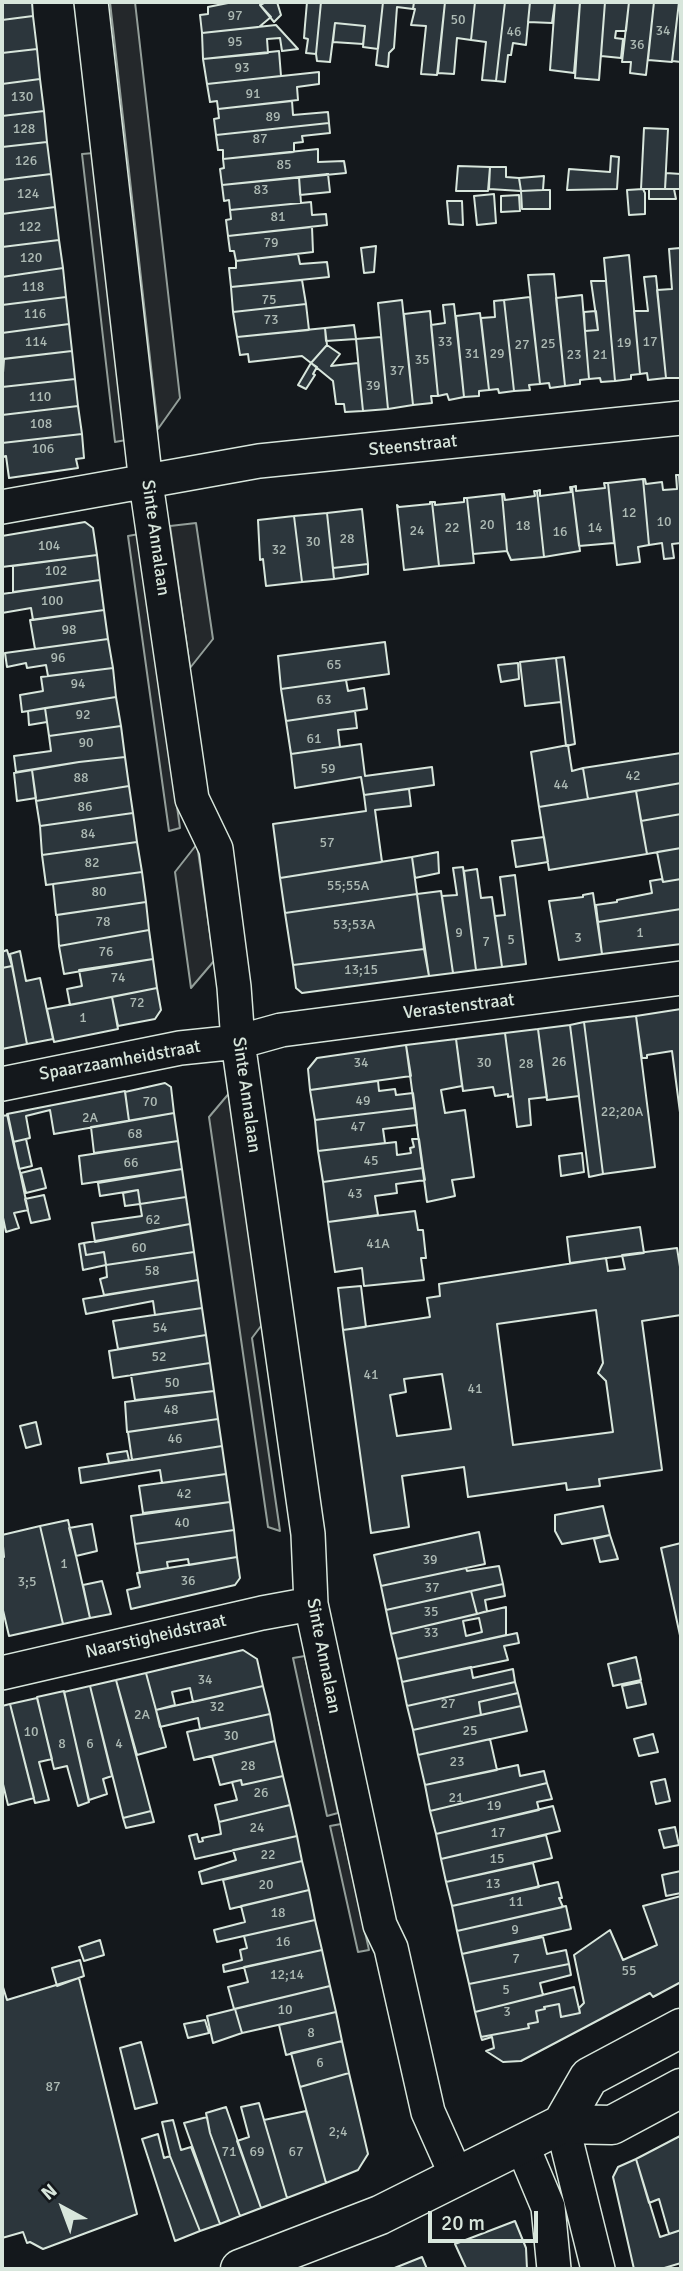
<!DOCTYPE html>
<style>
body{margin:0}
#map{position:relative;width:683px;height:2271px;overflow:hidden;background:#14181c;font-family:Signika,sans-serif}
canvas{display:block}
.frame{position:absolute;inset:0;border:4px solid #d8e6dc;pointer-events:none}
.north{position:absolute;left:28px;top:2173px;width:70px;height:70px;-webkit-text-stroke:5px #14181c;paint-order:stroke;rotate:319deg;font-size:19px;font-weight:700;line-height:28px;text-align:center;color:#d8e6dc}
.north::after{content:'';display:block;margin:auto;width:24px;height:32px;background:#d8e6dc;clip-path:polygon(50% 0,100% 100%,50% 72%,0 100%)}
.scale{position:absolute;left:428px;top:2211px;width:110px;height:32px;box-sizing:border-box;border:4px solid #d8e6dc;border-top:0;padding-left:9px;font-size:21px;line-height:24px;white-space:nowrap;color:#d8e6dc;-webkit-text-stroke:5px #14181c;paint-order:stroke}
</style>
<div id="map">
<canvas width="683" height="2271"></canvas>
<div class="frame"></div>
<div class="north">N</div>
<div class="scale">20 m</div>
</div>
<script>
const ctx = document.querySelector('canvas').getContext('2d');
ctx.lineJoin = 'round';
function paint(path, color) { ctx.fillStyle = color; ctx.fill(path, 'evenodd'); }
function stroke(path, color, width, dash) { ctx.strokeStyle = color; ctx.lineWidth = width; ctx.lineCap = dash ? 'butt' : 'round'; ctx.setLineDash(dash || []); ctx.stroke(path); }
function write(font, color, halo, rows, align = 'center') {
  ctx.font = font + ' Signika,sans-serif'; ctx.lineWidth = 5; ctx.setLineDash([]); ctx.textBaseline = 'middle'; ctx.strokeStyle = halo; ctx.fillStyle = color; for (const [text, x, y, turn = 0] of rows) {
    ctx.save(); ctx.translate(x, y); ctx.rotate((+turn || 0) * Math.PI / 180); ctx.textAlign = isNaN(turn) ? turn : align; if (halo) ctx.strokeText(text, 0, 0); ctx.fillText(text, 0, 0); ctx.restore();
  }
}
const parking = new Path2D(`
 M110,2h25l45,396 -22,31z
 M94,153l32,287 -11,2 -33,-288z
 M196,523l17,116 -23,29 -20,-142z
 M139,534l41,294 -11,3 -41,-295z
 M197,844l17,117 -23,27 -16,-116z
 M231,1091l33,231 -12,16 28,193 -12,-4 -59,-410z
 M305,1656l33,157 -11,3 -34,-158z
 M341,1824l28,126 -11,2 -28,-126z`);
const building = new Path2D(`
 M2,2h30l1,14 -31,4z
 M233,2h29l2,1 -4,2 11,12 -12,10 -57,6 -2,-18 8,-1v-7z
 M262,2h15l4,13 -7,7 -14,-17 4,-2z
 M307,2h14l-5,52 -10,-1 2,-14 -4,-1 1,-13z
 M321,2h62l-5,47 -15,-2 2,-21 -30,-3 -5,39 -13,-1 -1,-7z
 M383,2h31l-1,7 -16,-2 -3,41 -5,5 -1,14 -12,-2z
 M414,2h31l-8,73 -16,-1 5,-48 -15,-1 4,-16h-2z
 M445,2h30l-4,38 -14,-2 -3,36 -16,-1z
 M475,2h30l-9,79 -14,-1 4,-38 -15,-2z
 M505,2h25l-4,43 -13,-2 -2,12h-3l-3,27 -9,-1z
 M530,2h25l-3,21 -24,-1z
 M555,2h25l-6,71 -24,-3z
 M580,2h25l-6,78 -24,-2z
 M605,2h24l-3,29h-10l-1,7 8,1 -2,19 -20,-2z
 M629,2h25l-8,73 -16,-2 1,-11h-9z
 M654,2h25l-7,60 -24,-2z
 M679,2h2v60l-9,-1z
 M33,16l4,33 -35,4v-33z
 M335,23l30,3 -2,18 -30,-2z
 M276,25l22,24 -16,2 -2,-13 -13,1 1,14 -65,6 -1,-26z
 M37,49l3,30 -38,5v-31z
 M279,51l2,25 -74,8 -4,-25z
 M319,72v12l-22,3 1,13 -80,9 -1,-8 -7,1 -3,-18z
 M40,79l4,32 -42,5v-32z
 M292,101l1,14 35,-3 1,11 -113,12 -2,-16 5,-1 -1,-9z
 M44,111l3,31 -45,5v-31z
 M329,123l1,10 -28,3 1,6 -9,1v9l-71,7v-9h-5l-2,-15z
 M644,128l24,1 -3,60h-24z
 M47,142l4,32 -49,6v-33z
 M318,149v13l26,-1 2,12 -124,12 -2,-16 4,-1 -1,-9z
 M611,156l8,1 -2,32 -50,1 2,-21 41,3z
 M458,166l32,1 -2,24h-32z
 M490,167h16v10l13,1 2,13 -32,-2z
 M666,173l15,1v15h-16z
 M51,174l4,33 -53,7v-34z
 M328,174l2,18 -30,3 -1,-18z
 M544,176l-1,14 -22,1 -2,-13z
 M299,177l2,26 -71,7 -1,-10 -5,1 -2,-16z
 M643,189l2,4v21l-16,1 -2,-25z
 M649,189h25l2,10h-27z
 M543,190h7v19h-28l-1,-18z
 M494,194l2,29 -19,2 -3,-29z
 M519,195l1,16 -19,1v-16z
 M447,201h15l1,24 -14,-1z
 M311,202l1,13 14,-1 1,11 -99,11 -2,-16 5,-1 -1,-9z
 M55,207l4,33 -57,7v-33z
 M312,227l1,25 -77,9 -2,-10h-4l-2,-15z
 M59,240l4,28 -61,9v-30z
 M376,246l-2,26 -10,1 -3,-25z
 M680,248l1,130h-15l-9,-88 15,-1 -3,-40z
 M298,254l2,10 27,-2 2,15 -98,10 -2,-19h7v-7z
 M629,255l11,119 -9,1v4l-16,2 -11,-123z
 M63,268l3,29 -64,8v-28z
 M554,274l11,112 -15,2 -1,-5 -9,1 -12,-109z
 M656,276l10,102 -18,2 -1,-7 -7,1 -6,-63h14l-4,-34z
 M302,280l4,24 -73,8 -2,-25z
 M591,281h15l9,100 -14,1 -1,-4 -11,1 -4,-48 13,-1z
 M582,295l7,84 -9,1v4l-15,2 -9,-88z
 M66,297l3,27 -67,9v-28z
 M530,297l10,87 -11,1 1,5 -16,1 -10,-91z
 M402,300l11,105 -25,4 -10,-106z
 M504,300l10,91 -15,2 -1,-4 -9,1 -8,-72 14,-1 -1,-16z
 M306,304l3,26 -72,7 -4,-25z
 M454,304l10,93 -15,3 -2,-6 -9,2 -7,-71 14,-2 -2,-18z
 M430,311l8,85h-7l1,7 -19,2 -9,-91z
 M596,311l2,19 -13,1 -1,-19z
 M480,313l9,77 -10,1v5l-15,1 -8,-81z
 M69,324l3,27 -70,8v-26z
 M354,325l2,14 -30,2 -1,-13z
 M325,328l2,17 -16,18 -9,-7 -53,6 -1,-8 -8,1 -3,-18z
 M381,337l7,72 -25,2 -7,-72z
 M327,345l13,9 -9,12 27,-3 5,48 -18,1 -1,-8h-8l-3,-23 -22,-18z
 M72,351l3,28 -73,8 2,-28z
 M311,363l6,4 -4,7 2,1 -9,14 -8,-4z
 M75,379l3,27 -76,9v-28z
 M78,406l4,28 -80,9v-28z
 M82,434l2,24 -8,1 2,9 -69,10 -3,-22 -4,1v-14z
 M676,475h3l2,27v41l-9,1 2,14 -10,1 -2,-16 -13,2 -6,-66h2l1,5 16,-2 1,8 14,-1z
 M643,479l6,66 -11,2 2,15 -23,3 -9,-82z
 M604,483h4l6,60 -35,3 -7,-59 4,-1v5l29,-3z
 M570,487h2l8,64 -36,6 -7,-66 3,-1v6l31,-4z
 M534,491h3l7,66 -33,3 -4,-9 -5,-57h2l1,6 30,-4z
 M502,494l5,57 -34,3 -6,-56z
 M464,498h3l7,65 -35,3 -7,-64h3v3l29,-3z
 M430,502h2l7,64 -35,4 -7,-65 2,2 31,-3z
 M362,509l6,55 -35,4 -6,-55z
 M327,513l7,66 -32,3 -8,-66z
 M294,516l8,66 -36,4 -3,-27 -3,1 -2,-40z
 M85,522l8,6 4,27 -95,12v-31z
 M97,555l3,25 -87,12v-26z
 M368,564v10l-34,5 -1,-11z
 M100,580l4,30 -71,10 -2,-12 -29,5v-19z
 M104,610l4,29 -73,10 -5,-29z
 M108,639l5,29 -65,8 -2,-11 -19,3 -1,-5 -19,4 -2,-14z
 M385,642l4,32 -108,15 -3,-33z
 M564,657l11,87 -9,2 -10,-88z
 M556,658l5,44 -36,4 -5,-44z
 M518,663l1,16 -18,3 -3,-17z
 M113,668l3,29 -94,15 -2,-17 23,-4 -2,-14z
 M346,680l2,11 16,-3 3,21 -81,12 -5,-32z
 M116,697l5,29 -72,10 -4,-28z
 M45,708l2,14 -18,3 -1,-14z
 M355,711l2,17 -19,2 2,17 -49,7 -5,-33z
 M121,726l4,31 -46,5 -63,10 -2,-16 37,-5 -2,-15z
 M361,744l4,32 67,-9 2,18 -70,10 -3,-18 -66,11 -4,-34z
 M568,745l4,26 11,-3 5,31 -49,8 -8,-55z
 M681,753v30l-93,16 -5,-31z
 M125,757l4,29 -93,15 -4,-31 47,-8z
 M32,770l4,28 -19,3 -3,-28z
 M681,783v31l-40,7 -5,-30z
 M129,786l4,27 -93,13 -4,-25z
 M409,789l2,17 -36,4 7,52 -102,16 -7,-54 93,-13 -2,-16z
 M636,791l11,63 -98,16 -10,-63z
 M133,813l4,29 -95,13 -2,-29z
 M681,814v34l-34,6 -6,-33z
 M544,837l4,25 -32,5 -4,-26z
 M137,842l5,30 -96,13 -4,-30z
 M681,848v31l-18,3 -6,-30z
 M438,852l1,21 -24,5 -3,-21z
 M412,857l5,37 -132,19 -5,-35z
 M463,867l13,103 -23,3 -11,-77 15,-1 -4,-27z
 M477,869l4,29 11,-1 10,70 -26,3 -12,-99z
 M142,872l4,30 -90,13 -3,-31z
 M515,875l11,89 -24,3 -7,-51 10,-1 -5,-38z
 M662,879l1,3 18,-3v30l-83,13 -2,-17 21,-3v-2l35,-7 -2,-12z
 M441,891l12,82 -24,3 -12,-82z
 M593,893l9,61 -43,6 -10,-59 34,-4v-2z
 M417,894l7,55 -131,16 -8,-52z
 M146,902l3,28 -90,16 -2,-31z
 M681,909v35l-79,10 -4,-32z
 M149,930l4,29 -89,15 -5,-28z
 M424,949l5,27 -127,17 -6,-5 -3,-23z
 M7,950l5,16 -10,2v-16z
 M20,951l6,30 14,-3 13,61 -26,5 -17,-90z
 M153,959l4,29 -87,17 -3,-16 15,-3 -3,-16z
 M12,966l15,78 -25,5v-81z
 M157,988l4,22 -6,9 -37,7 -6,-29z
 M112,997l6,32 -64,13 -7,-33z
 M681,1009v111l-9,-69 -25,4v3h-5l-6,-42z
 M636,1016l19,151 -52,7 -19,-152z
 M584,1022l19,152 -14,3 -19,-152z
 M570,1025l9,71 -32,4 -9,-71z
 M538,1029l9,68 -18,2 2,26 -14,2 -12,-94z
 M505,1033l8,63 -5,1v-3l-13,2 -2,-9 -30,4 -7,-52z
 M456,1039l6,47 -21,4 4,23 20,-3 9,67 -22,3 3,16 -28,6 -21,-157z
 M406,1045l5,31 -101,14 -2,-21 9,-11z
 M378,1081l1,10 16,-2 1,6 17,-2 2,15 -100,12 -5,-30z
 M165,1083l6,4 3,26 -45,8 -4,-29z
 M125,1091l4,30 -75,13 -4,-24 -24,6 4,22 -17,4 -6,-28z
 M415,1108l2,17 -34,4 2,14 -67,8 -3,-31z
 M174,1113l4,28 -84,12 -3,-26z
 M8,1115l20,95 -14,3 5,15 -13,4 -4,-19v-97z
 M26,1139l6,27 -13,3 -6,-27z
 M412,1139h7l4,29 -100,14 -5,-31 78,-9 1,13 14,-2 -1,-5 4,-1z
 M178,1141l4,28 -100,15 -3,-28z
 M582,1153l2,19 -23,4 -2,-20z
 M41,1168l5,20 -20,5 -5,-20z
 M423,1168l2,12 -29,4 1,9 -22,3 3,19 -50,7 -5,-40z
 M182,1169l4,28 -46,7 -2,-14 -38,6 -2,-13z
 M138,1190l2,14 -15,2 -2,-13z
 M44,1195l6,24 -19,4 -6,-24z
 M186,1197l4,27 -95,18 -3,-19 50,-7 -2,-12z
 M415,1211l3,19h5l3,28h-5l3,22 -60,6 -2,-18 -27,4 -7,-50z
 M190,1224l4,28 -88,13 -2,-13 -18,3 -2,-12z
 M640,1227l4,26 -74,10 -3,-26z
 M84,1243l2,12 18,-3 2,13 -23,5 -4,-26z
 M677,1248l4,25v42l-39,6 20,149 -63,9 1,7 -33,4 -1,-7 -98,14 -4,-30 -62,9 7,51 -38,6 -28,-203 87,-13 -3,-19 13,-2 -1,-12 167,-26 2,13 17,-2 -3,-14zM596,1310l7,53 -5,10 8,8 7,51 -100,13 -16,-121zM442,1374l9,55 -54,7 -7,-41 16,-3 -2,-13z
 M194,1252l4,28 -94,15 -4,-16 7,-2 -1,-12z
 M198,1280l4,28 -47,7 -2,-14 -67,13 -3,-15z
 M361,1286l5,41 -23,3 -5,-42z
 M202,1308l4,27 -88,14 -5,-28z
 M206,1335l4,28 -97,15 -4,-27z
 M210,1363l4,28 -79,9 -4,-25z
 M214,1391l4,28 -91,13 -2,-30z
 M218,1419l4,27 -90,14 -4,-28z
 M36,1422l5,22 -15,4 -6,-22z
 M222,1446l4,28 -64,9 -2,-13 -79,13 -2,-15z
 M127,1451l2,9 -20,3 -2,-9z
 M226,1474l4,28 -87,11 -4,-27z
 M230,1502l4,28 -99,14 -4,-28z
 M603,1506l7,29 -48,9 -7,-13v-16z
 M68,1520l22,98 -27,6 -23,-98z
 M92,1524l5,27 -21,5 -7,-28z
 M40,1526l23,98 -54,12 -7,-30v-49h2l-2,-22z
 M234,1530l3,27 -48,8 -1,-6 -21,3 1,6 -28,5 -5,-29z
 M479,1532l6,32 -104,22 -7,-31z
 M610,1535l8,24 -18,3 -6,-23z
 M681,1543v97l-20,-92z
 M237,1557l3,21 -5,7 -104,24 -4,-19 13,-3 -3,-14z
 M499,1566l4,18 -117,26 -5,-24 85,-18 1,3z
 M102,1581l9,33 -21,4 -7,-33z
 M503,1584l2,12 -20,4 2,11 -10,3 -6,-23z
 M471,1591l6,23 -86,20 -5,-24z
 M506,1607v28l-109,24 -6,-25zM479,1618l3,14 -16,4 -3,-15z
 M517,1633l2,10 -15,3 4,14 -106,22 -5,-23z
 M243,1650l14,9 6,27 -70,16 -3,-14 -18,4 3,13 -19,5 -10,-37z
 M636,1657l5,23 -28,6 -5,-22z
 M471,1667l2,11 40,-9 2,13 -108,24 -5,-24z
 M146,1673l20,74 -29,8 -21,-75z
 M116,1680l35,131 -28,7 -33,-132z
 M515,1682l3,11 -39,9 2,13 -68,15 -6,-24z
 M641,1682l5,22 -19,4 -5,-22z
 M90,1686l22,90 -9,3 4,15 -18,6 -25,-108z
 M263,1686l7,28 -70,15 -2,-11 -38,9 -4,-17z
 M64,1691l25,111 -11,4 -11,-40 -13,3 -17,-72z
 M518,1693l3,13 -40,9 -2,-13z
 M37,1698l15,61 -13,3 10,38 -14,3 -25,-99z
 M10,1704l24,94 -26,7 -6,-25v-74z
 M521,1706l6,25 -109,24 -5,-25z
 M270,1714l5,27 -81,19 -7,-28z
 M653,1734l5,18 -19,4 -5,-17z
 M490,1739l7,31 -72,15 -7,-30z
 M275,1741l8,35 -41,9 -1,-5 -21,5 -8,-29z
 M518,1765l2,11 24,-5 3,12 -117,28 -5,-26z
 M283,1776l7,29 -71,17 -4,-17 22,-5 -5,-18 9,-2 1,5z
 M665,1779l5,22 -14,3 -5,-22z
 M547,1783l5,16 -15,3 2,8 -103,24 -6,-23z
 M290,1805l7,31 -102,23 -6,-23 8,-2 2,8 4,-1 -1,-3 19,-4 -2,-12z
 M553,1806l7,25 -119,28 -5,-25z
 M151,1811l3,11 -28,6 -3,-10z
 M675,1827l4,18 -15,3 -5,-18z
 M546,1835l6,23 -106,24 -5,-23z
 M297,1836l5,25 -100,23 -3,-12 37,-12 -3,-10z
 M302,1861l7,29 -79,19 -7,-29z
 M533,1863l6,24 -87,19 -6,-24z
 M681,1871v22l-15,3 -4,-21z
 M558,1882l4,16h-3l4,9 -106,24 -5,-25z
 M309,1890l6,30 -98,22 -3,-12 31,-8 -4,-16z
 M681,1896v86l-28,15 -3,-4 -129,68 -18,1 -17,-11 8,-3 -2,-11 -10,3 -1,-3 48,-9 -1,-4 10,-2 -2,-11 9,-2 -1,-2 15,-3 2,13 19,-4 -1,-5 5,-5 -10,-48 36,-25 13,30 34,-15 -14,-39z
 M566,1906l5,23 -109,25 -5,-23z
 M315,1920l7,30 -98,22 -1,-7 19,-5 -2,-10 7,-2 -3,-12z
 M543,1937l4,17 19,-4 3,14 -100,20 -7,-30z
 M100,1940l4,15 -20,6 -5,-14z
 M322,1950l8,36 -96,23 -6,-22 20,-5 -4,-15z
 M80,1960l4,16 -27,10 -5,-18z
 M569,1964l2,11 -31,8 3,12 -68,17 -6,-28z
 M79,1978l58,236 -94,35 -13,-7 -3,1 -4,-11 -21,6v-254l5,16z
 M330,1986l6,26 -94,21 -7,-24z
 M574,1987l6,26 -19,4 -2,-13 -15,3 1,2 -9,2 2,11 -10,2 1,4 -48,9 -6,-25z
 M235,2009l7,24 -29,10 -6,-27z
 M336,2012l6,29 -56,14 -7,-30z
 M205,2020l4,13 -21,5 -4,-14z
 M342,2041l7,32 -49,14 -9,-34z
 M141,2042l16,61 -22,6 -15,-61z
 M349,2073l19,81 -10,16 -32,13 -26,-96z
 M259,2103l28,95 -26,10 -24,-67 12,-4 -8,-30z
 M226,2107l35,101 -21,8 -30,-83 -4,-20z
 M306,2111l20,72 -39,15 -23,-78z
 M207,2117l3,16 30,83 -20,8 -36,-101z
 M173,2120l8,30 10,-3 29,77 -20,7 -30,-75 -8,-34z
 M158,2134l6,24 6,-2 30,75 -25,10 -33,-102z
 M680,2136l1,94 -12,4 -10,-35 -10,4 -13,-44z
 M636,2159l24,78 21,-7v33l-20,6h-27l-21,-92 5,-10z
 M515,2221l11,27 1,21 -61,-1 -11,-24z
 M422,2257l5,12h-35z`);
const street = new Path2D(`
 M91,2l55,481 46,316 24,50 18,138 4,55 70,492 3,70 69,321 11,23 37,164 29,65
 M2,507l257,-46 422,-43
 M2,1084l178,-36 58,-6 43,-12 400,-52
 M2,1673l260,-60 49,-9
 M562,2124l36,145
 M522,2145l26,62 6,62`);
const primary = new Path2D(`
 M562,2124l27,-47 92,-49
 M240,2269l140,-54 182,-91 50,1 69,-37`);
const numberNames = [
 ["97",235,16],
 ["50",458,20],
 ["34",663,31],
 ["46",514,32],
 ["95",235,42],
 ["36",637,45],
 ["93",242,68],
 ["91",253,94],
 ["130",22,97],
 ["89",273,117],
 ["128",24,129],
 ["87",260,139],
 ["126",26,161],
 ["85",284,165],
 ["83",261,190],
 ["124",28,194],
 ["81",278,217],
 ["122",30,227],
 ["79",271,243],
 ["120",31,258],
 ["118",33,287],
 ["75",269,300],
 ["116",35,314],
 ["73",271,320],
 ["114",36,342],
 ["33",445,342],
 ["17",650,342],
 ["19",624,343],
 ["25",548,344],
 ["27",522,345],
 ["31",472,354],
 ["29",497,354],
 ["23",574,355],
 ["21",600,355],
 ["35",422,360],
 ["37",397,371],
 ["39",373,386],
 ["110",40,397],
 ["108",41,424],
 ["106",43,449],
 ["12",629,513],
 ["10",664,522],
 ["20",487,525],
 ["18",523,526],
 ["22",452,528],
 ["14",595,528],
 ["24",417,531],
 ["16",560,532],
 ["28",347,539],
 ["30",313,542],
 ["104",49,546],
 ["32",279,550],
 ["102",56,571],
 ["100",52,601],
 ["98",69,630],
 ["96",58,658],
 ["65",334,665],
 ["94",78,684],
 ["63",324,700],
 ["92",83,715],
 ["61",314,739],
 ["90",86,743],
 ["59",328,769],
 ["42",633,776],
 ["88",81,778],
 ["44",561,785],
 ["86",85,807],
 ["84",88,834],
 ["57",327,843],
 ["82",92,863],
 ["55;55A",348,886],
 ["80",99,892],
 ["78",103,922],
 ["53;53A",354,925],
 ["9",459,933],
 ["1",640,933],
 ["3",578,938],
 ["5",511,940],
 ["7",486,942],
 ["76",106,952],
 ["13;15",361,970],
 ["74",118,978],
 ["72",137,1003],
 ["1",83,1018],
 ["26",559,1062],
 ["34",361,1063],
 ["30",484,1063],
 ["28",526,1064],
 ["49",363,1101],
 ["70",150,1102],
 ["22;20A",622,1112],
 ["2A",90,1118],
 ["47",358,1127],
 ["68",135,1134],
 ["45",371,1161],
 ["66",131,1163],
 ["43",355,1194],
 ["62",153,1220],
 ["41A",378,1244],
 ["60",139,1248],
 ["58",152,1271],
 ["54",160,1328],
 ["52",159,1357],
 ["41",371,1375],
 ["50",172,1383],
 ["41",475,1389],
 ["48",171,1410],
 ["46",175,1439],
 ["42",184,1494],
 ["40",182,1523],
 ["39",430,1560],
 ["1",64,1564],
 ["36",188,1581],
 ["3;5",27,1582],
 ["37",432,1588],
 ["35",431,1612],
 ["33",431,1633],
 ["34",205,1680],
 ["27",448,1704],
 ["32",217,1707],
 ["2A",142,1715],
 ["25",470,1731],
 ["10",31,1732],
 ["30",231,1736],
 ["8",62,1744],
 ["6",90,1744],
 ["4",119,1744],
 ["23",457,1762],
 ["28",248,1766],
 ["26",261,1793],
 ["21",456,1798],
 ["19",494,1806],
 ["24",257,1828],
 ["17",498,1833],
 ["22",268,1855],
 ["15",497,1859],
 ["13",493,1884],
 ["20",266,1885],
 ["11",516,1902],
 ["18",278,1913],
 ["9",515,1930],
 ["16",283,1942],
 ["7",516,1959],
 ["55",629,1971],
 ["12;14",287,1975],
 ["5",506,1990],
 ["10",285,2010],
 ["3",507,2012],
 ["8",311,2033],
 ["6",320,2063],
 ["87",53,2087],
 ["2;4",338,2132],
 ["71",229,2152],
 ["69",257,2152],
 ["67",296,2152]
];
const streetNames = [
 ["Steenstraat",413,446,-6],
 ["Sinte Annalaan",155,538,82],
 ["Verastenstraat",459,1007,-7],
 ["Spaarzaamheidstraat",120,1061,-10],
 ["Sinte Annalaan",246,1095,82],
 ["Naarstigheidstraat",156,1637,-13],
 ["Sinte Annalaan",323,1656,79]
];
paint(parking, '#24282b');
stroke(parking, '#939e99', 2);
paint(building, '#2c363c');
stroke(building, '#d8e6dc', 2);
stroke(street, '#d8e6dc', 36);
stroke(primary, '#d8e6dc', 41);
stroke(street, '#14181c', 33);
stroke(primary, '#14181c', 38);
write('14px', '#adbab4', null, numberNames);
write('18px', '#d8e6dc', '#14181c', streetNames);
</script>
